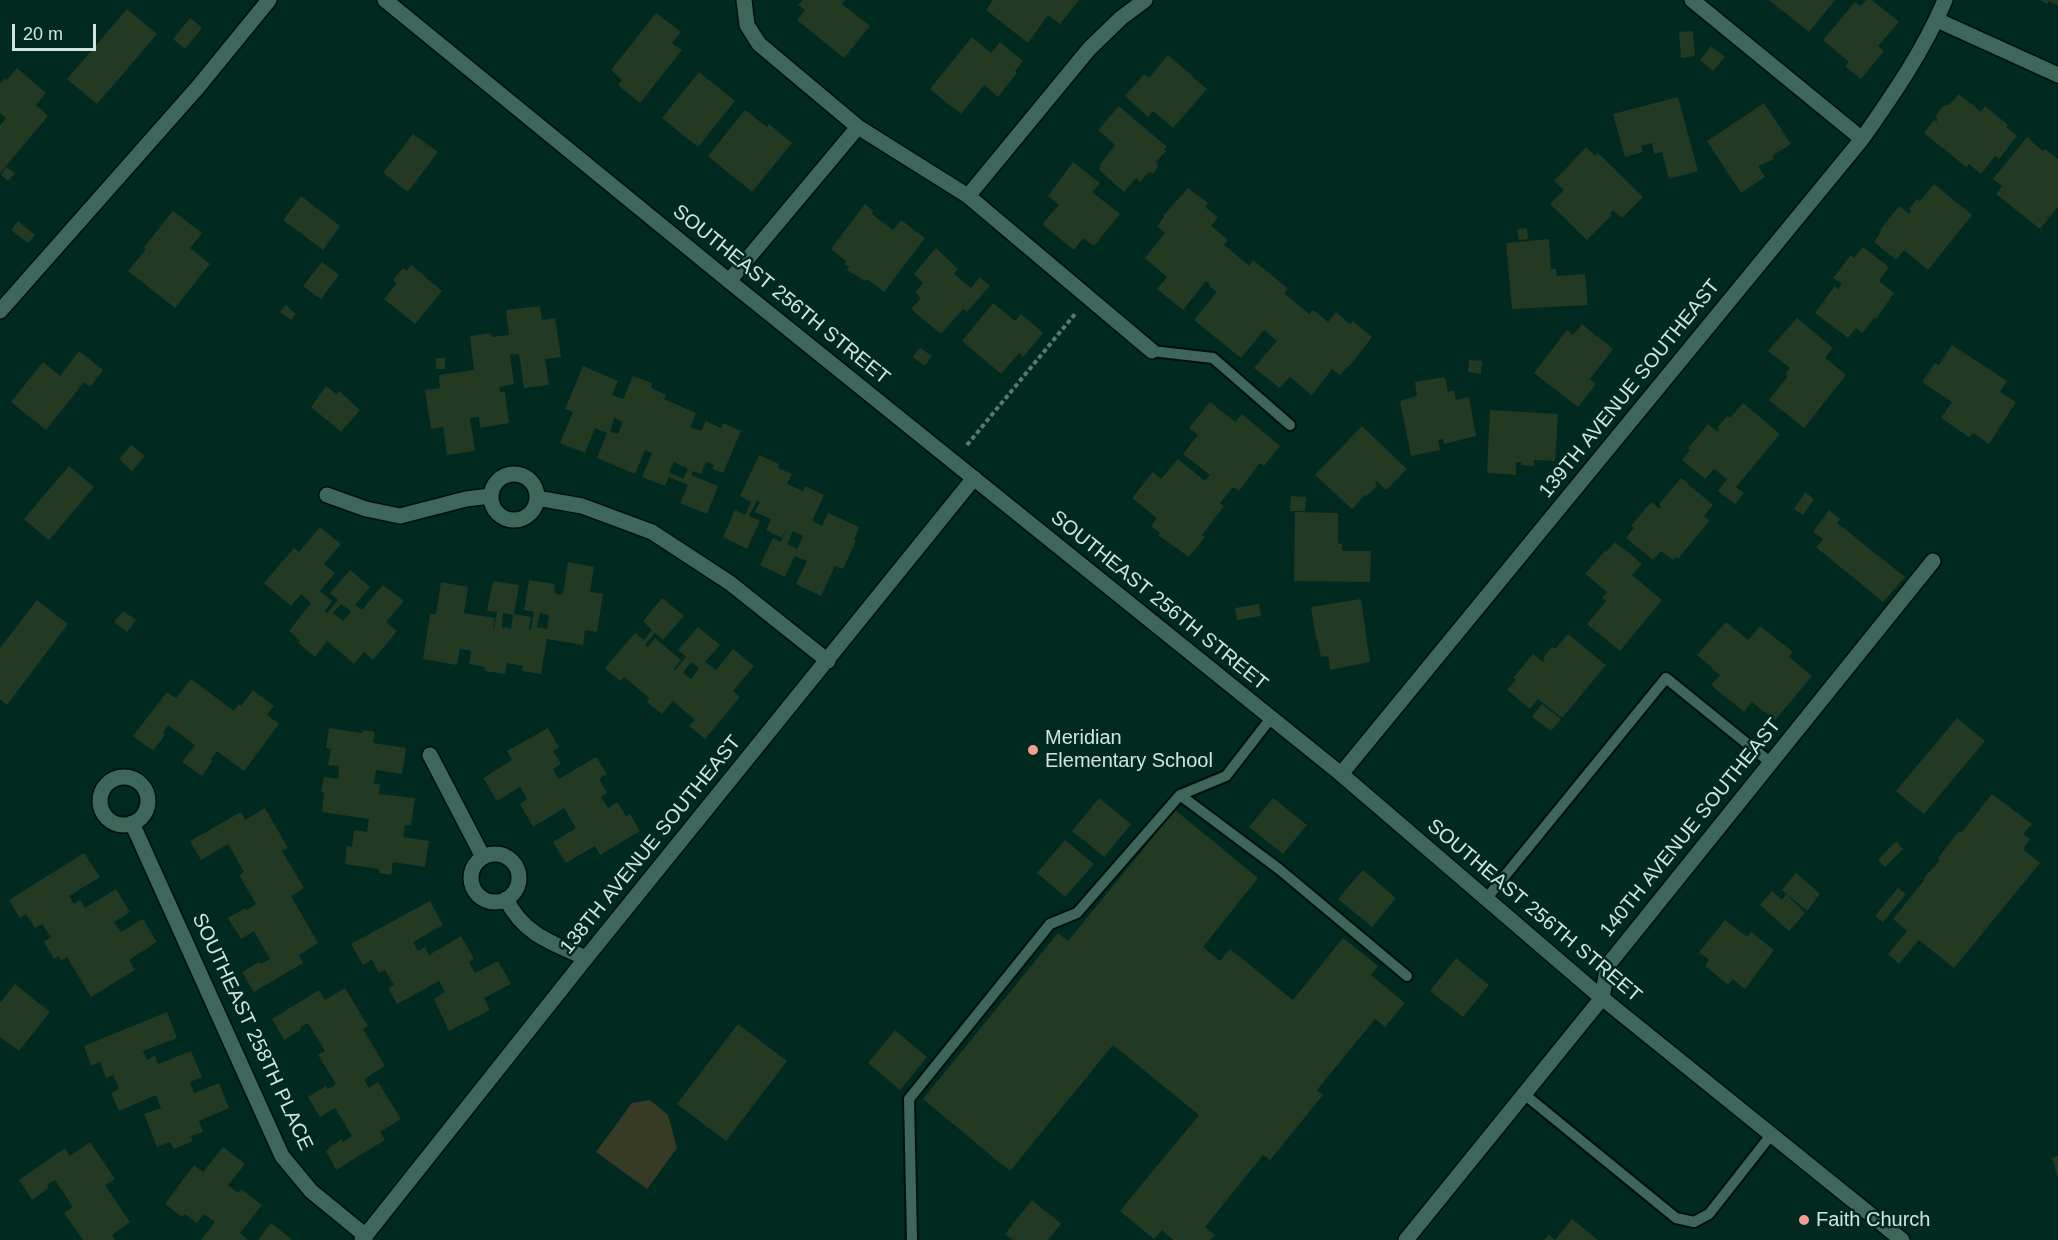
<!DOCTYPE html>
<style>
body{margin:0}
#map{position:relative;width:2058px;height:1240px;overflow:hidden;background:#002920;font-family:Arial,sans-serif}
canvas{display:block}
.scale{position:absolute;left:12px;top:24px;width:84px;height:27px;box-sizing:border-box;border:3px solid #d0e5de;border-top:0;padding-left:8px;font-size:18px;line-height:21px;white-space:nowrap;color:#d0e5de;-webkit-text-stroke:4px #002920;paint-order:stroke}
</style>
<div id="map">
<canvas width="2058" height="1240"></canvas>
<div class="scale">20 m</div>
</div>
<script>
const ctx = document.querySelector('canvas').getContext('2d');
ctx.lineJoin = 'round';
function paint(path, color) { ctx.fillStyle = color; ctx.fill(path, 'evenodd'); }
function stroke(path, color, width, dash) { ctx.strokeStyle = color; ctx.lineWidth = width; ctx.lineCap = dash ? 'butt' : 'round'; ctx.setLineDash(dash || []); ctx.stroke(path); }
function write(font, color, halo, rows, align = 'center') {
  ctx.font = font + ' Arial,sans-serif'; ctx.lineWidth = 5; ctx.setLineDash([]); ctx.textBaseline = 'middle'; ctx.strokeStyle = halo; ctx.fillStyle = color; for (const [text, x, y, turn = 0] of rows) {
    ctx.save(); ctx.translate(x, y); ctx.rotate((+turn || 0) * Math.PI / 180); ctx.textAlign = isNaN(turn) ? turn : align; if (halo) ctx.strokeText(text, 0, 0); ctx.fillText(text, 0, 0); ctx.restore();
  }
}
const green = new Path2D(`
 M650,1100l18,15 9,33 -30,41 -51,-37 36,-49z`);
const building = new Path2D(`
 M803,0h42l-3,4 28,22 -26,32 -47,-38 8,-10 -7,-5z
 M993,0h86l-19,24 -12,-9 -20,28 -42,-33z
 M1769,0h66l-26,32z
 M1866,0h6l27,22 -21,24 6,5 -23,28 -16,-13 4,-4 -26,-22 32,-38 6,4z
 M2040,0h18v5l-9,-4 -2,3z
 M127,9l30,25 -60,70 -30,-25z
 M656,13l25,19 -9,11 10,7 -42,53 -22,-18 4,-5 -11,-10z
 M190,18l12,10 -17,21 -12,-10z
 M1693,31l2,25 -14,2 -2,-26z
 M972,37l19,16 9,-11 23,19 -8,10 2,2 -19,24 -14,-12 -23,29 -31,-25z
 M1711,46l14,11 -12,14 -13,-11z
 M1168,55l39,34 -34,39 -20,-17 -5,6 -23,-21 19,-22 5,4z
 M17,68l29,25 -10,12 12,11 -48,57v-48l6,-7 -6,-5v-29l5,-6 2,2z
 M699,72l36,29 -37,46 -36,-29z
 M1959,94l22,18 4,-6 23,19 -2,2 11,9 -18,23 -4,-3 -14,18 -12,-10 -3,3 -42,-34 10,-13 3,2 -1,-7 7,-9 6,-1z
 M1678,97l20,74 -29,8 -7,-27 -8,2 -2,-11 -11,3 2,6 -18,5 -12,-43z
 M1764,103l27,41 -19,12 2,3 -16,7 7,11 -24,16 -34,-52z
 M1119,106l48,41 -3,2 2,2 -10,11 2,5 -5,7 -4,-2 -9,10 -4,-4 -12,14 -25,-22 1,-2 -1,-2 16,-21 -17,-15z
 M745,110l22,17 2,-3 23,19 -40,49 -44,-36z
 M413,134l25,18 -30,40 -25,-19z
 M2027,137l16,14 2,-2 13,10v48l-18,22 -44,-35 6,-8 -9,-7z
 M1586,147l9,9 3,-3 45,44 -21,21 -9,-8 -3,4 2,1 -25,25 -37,-36 14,-14 -10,-9z
 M1073,162l27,21 -8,9 28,22 -26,32 -11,-8 -9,12 -31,-25 1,-3 15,-17 -11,-9z
 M6,167l9,6 -7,8 -7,-6z
 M1934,184l38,31 -44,55 -24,-20 -8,10 -22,-18 7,-10 -1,-2 19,-24 10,8 2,-3 -2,-2 8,-10 3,2z
 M1188,188l20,15 -3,4 13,10 -7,9 17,14 -4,5 25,21 4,-6 35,29 -4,4 25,21 4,-4 15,12 8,-10 14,12 3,-3 19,16 -23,30 -1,-1 -8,9 -8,-6 -20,26 -22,-18 -10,11 -26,-20 23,-27 -13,-11 -23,28 -47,-38 23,-28 -8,-6 1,-1 -4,-4 -23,29 -26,-21 10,-12 -22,-19 20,-25 -8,-7 7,-9 -1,-1z
 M301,196l39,30 -17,24 -40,-30z
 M865,204l8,7 -1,3 21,16 8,-10 24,18 -41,54 -17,-13 -2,2 -18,-11 2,-3 -5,-3 2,-3 -15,-12z
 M173,211l29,22 -12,15 20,16 -35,44 -47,-37 18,-22 -2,-2z
 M18,221l17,14 -7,8 -17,-13z
 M1527,228l1,11 -9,1 -2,-11z
 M1549,239l2,30h5l1,7 28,-2 3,31 -76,4 -6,-66z
 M1863,247l26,20 -10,14 15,12 -18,26 -2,-1 -12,15 -6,-5 -8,10 -33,-25 20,-27 3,3 4,-5 -9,-6 18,-23 3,3z
 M936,248l22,21 -4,5 17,14 9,-11 10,9 -23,26 -4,-3 -22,25 -30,-25 10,-11 -6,-6 8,-9 -9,-9z
 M322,262l17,13 -18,24 -18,-13z
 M411,265l31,26 -27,33 -31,-25 13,-16 -4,-3 10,-12 4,3z
 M993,303l22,18 6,-7 22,19 -20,24 -4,-4 -18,21 -39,-33z
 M286,305l10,9 -5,6 -11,-8z
 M540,306l2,14 13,-2 6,39 -16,2 4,26 -25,3 -5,-34 -9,1 4,29 -15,3 1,5h5l4,31 -29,5 -1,-11 -9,1 5,33 -28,4 -4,-28 -12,2 -6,-39 15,-2 -1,-13 35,-5 -4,-34 21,-3 1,4 17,-2 -3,-25z
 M1797,318l36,30 -8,10 21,17 -42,53 -35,-28 19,-24 -3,-1 5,-7 -22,-17z
 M1582,324l31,25 -23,30 6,5 -18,23 -44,-34 33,-43 6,5z
 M1952,345l55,36 -7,11 16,10 -27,42 -16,-11 -4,4 -28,-19 11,-16 -30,-20 13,-19 4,2z
 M920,348l12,8 -7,10 -12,-9z
 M79,351l24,19 -13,17 -6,-5 -38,48 -35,-28 32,-40 17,14z
 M436,358h9v11h-9z
 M1469,360l13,1 -1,13 -13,-2z
 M583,366l35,15 -6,14 11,4 10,-23 19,7 -1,5 15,7 -2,4 32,14 -6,14 11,4 5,-10 15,7 2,-5 18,8 -18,42 -11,-4 2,-4 -8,-3 -5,12 -8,-3 -2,4 27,11 -11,28 -27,-11 8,-18 -19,-8 -4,9 -23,-9 10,-24 -7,-3 -10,24 -38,-16 10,-25 -12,-5 -10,25 -25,-10 13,-31 -8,-3zM614,418l9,4 -5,12 -8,-3zM674,462l14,7 -5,10 -14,-7z
 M1445,377l3,15 6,-2 2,10 13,-3 7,39 -32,8 -1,-5 -5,1 2,10 -29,6 -11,-55 17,-5 -2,-14z
 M326,386l10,8 3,-3 21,19 -19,22 -30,-25z
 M1210,402l25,20 7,-8 38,32 -16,20 -4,-3 -21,28 -6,-4 -13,16 4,3 -22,29 3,2 -16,20 -31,-22 2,-2 -9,-7 6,-8 -25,-20 21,-26 8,7 17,-20 27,22 5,-6 -27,-21 15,-19 -9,-7z
 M1743,403l37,31 -44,53 8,6 -9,11 -17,-13 9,-12 -13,-10 -9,10 -23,-19 8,-10 -2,-2 20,-24 10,8 1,-2 -2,-2 10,-12 3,2z
 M1490,410l68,4 -3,47 -21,-1v6l-13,-1v-3h-5v13l-29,-2z
 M1362,426l45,43 -21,21 -9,-9 -2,3 2,2 -10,10 -2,-1 -13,14 -37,-34z
 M131,445l14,11 -13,15 -13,-12z
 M759,455l20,9 -1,4 14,6 -5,10 16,7 2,-5 19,9 -12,26 10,5 6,-13 31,14 -5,13 2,1 -13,28 -8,-3 -14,30 -25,-12 11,-23 -12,-5 -10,21 -25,-12 13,-27 8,4 7,-16 -6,12 -16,-8 5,-11 -16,-7 5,-10 -3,-2 -8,16 11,5 -13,28 -24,-12 12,-27 10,5 6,-13 -11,-6zM793,531l10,5 -6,13 -10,-5z
 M69,466l25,21 -45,53 -25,-21z
 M1681,478l32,27 -9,11 6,4 -32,39 -2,-2 -3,3 -12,-9 -8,9 -27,-22 8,-10 -3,-2 20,-24 9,7 1,-2 -2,-3z
 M1805,492l9,7 -11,16 -9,-6z
 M1291,496l15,1 -1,14h-15z
 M1829,510l11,9 -3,4 68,54 -22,25 -67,-55 7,-8 -10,-7z
 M1295,512l43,1v30l4,1v7h29l-1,31 -76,-1z
 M320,527l21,17 -17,20 11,9 -15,18 12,10 -7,10 2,2 11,-13 -8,-7 20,-23 20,17 -15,18 7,5 21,-25 21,16 -18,21 11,9 -24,29 -9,-8 -10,12 -27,-23 -12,16 -17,-14 2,-2 -11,-10 22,-28 -10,-9 -10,12 -27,-23 30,-35 5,4zM341,604l10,7 -8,10 -10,-8z
 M1615,542l27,22 -10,11 30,25 -42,51 -33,-27 19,-23 -4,-3 5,-6 -22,-18 20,-23 1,1z
 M568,562l26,5 -4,25 13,2 -6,38 -12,-2 -2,15 -36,-6 -6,35 -19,-3 1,-5 -16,-3 -2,11 -20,-3v-4l-16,-3 2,-13 -11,-2 -3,16 -34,-6 7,-45h6l5,-32 27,5 -4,26 31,5 -2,11h1l3,-17 -10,-1 6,-30 26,4 -5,29 17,3 -2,12h2l3,-17 -10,-2 5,-30 26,4 -1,9 9,2zM503,613l10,2 -2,14 -9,-2zM540,613l9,2 -2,14 -10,-2z
 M662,598l22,18 -21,24 -8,-7 -10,12 3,2 7,-9 26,22 -7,9 1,1 11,-13 -8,-7 20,-23 22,18 -15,17 11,8 17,-21 21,17 -21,25 7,6 -35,42 -16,-13 6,-6 -22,-19 -11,13 -15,-12 2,-4 -25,-21 -4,4 -15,-13 30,-35 9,7 8,-10 -9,-9zM691,662l8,6 -8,11 -8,-6z
 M1361,599l9,63 -40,8 -2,-14 -7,1 -4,-19h-1l-5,-31z
 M37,600l31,24 -61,81 -7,-6v-51z
 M1259,604l2,12 -24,4 -2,-12z
 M123,611l13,9 -9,12 -13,-10z
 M1726,622l22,18 12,-14 33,26 -4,5 23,19 -37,44 -23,-18 -8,10 -33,-27 9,-10 -23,-20z
 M1568,634l38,31 -44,53 -24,-19 -8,10 -23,-19 9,-10 -3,-2 20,-24 10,8 2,-2 -2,-2 9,-11 3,2z
 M191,679l43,32 5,-7 2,2 12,-16 21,16 -7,9 12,9 -35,47 -27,-20 -6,8 2,1 -11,16 -20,-14 13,-17 -27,-20 -5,8 2,2 -12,16 -20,-15 34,-44 9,6z
 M1542,704l19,15 -10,12 -19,-14z
 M1957,718l28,23 -61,73 -28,-23z
 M329,728l33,5 1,-3 12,2 -2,11 33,5 -4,26 -26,-4 -2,14h6l-1,10 36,4 -4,27h-6l-2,12 26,4 -4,26 -32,-5 -2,13 -12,-2v-4l-34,-5 2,-18 5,1 2,-17 13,2 2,-13 -47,-7 2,-19 -3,-1 3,-15 14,2 1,-13 -11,-1 3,-16 -5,-1z
 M548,728l11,19 -6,4 8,13 -8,5 6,10 37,-22 11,17 -8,5 8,14 -6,4 7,11 9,-6 9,14 4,-2 10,17 -40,24 -5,-9 -29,17 -13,-21 23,-14 -12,-20 -31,19 -13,-23 7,-5 -7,-12 -23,14 -14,-23 29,-18 -5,-9z
 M1992,794l40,30 -9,10 7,5 -7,10 17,14 -86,105 -35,-28 -20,24 -11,-10 19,-23 -14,-12 32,-40 -1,-1 16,-18 -2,-2 21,-27 2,2z
 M1099,798l32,26 -27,33 -32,-26z
 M1273,798l34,27 -24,29 -34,-27z
 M265,808l23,40 -6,3 22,37 -13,8 27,47 -19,12 4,8 -49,29 -12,-20 17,-10 2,2 9,-5 -16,-28 -13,8 -13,-21 17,-10 2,2 9,-6 -17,-29 5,-3 -16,-28 -27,16 -11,-19 51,-29 4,8z
 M1175,810l83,68 -55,69 17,14 10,-12 63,51 50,-62 35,28 -7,9 34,28 -20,24 -10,-8 -58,71 6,5 -53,65 -7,-5 -58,72 10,8 -5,5h-37l-11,-10 -8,9 -34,-28 79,-96 -86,-70 -103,126 -87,-72 135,-166 10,8z
 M1065,840l29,24 -29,33 -28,-24z
 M1896,841l7,8 -18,18 -7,-7z
 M84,853l16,24 -31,19 5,8 6,-4 5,8 31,-19 14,23 -16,10 7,10 22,-13 14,23 -28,18 6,10 -44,27 -24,-40 -6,4 -2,-5 -5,3 -10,-17 7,-5 -9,-13 -7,4 -9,-14 -6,4 -11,-18z
 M1363,870l33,28 -24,29 -34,-28z
 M1796,873l24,21 -13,17 -25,-21z
 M1898,888l8,6 -23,28 -8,-6z
 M1772,891l10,9 4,-6 19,19 -16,18 -29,-26z
 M430,901l13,24 -30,17 5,9 7,-4 4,8 32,-19 13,23 -5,3 6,11 23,-12 13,23 -27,14 6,12 -41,21 -15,-32 11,-7 -6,-11 -42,23 -9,-16 6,-3 -9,-15 -6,3 -7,-13 -9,5 -12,-21z
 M1725,920l22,17 4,-5 23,18 -29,39 -12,-10 -5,6 -23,-19 4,-6 -10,-8z
 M1456,958l33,27 -26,32 -33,-26z
 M15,984l35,28 -31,39 -19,-14v-34z
 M345,988l23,38 -5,3 22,37 -21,13 5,9 9,-6 23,37 -21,13 5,8 -49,30 -10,-19 3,-2 -1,-1 14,-9 1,3 9,-6 -17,-28 -15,9 -12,-20 18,-11 2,3 8,-5 -18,-29 7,-4 -17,-28 -8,4 1,3 -17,10 -12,-21 47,-29 6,10z
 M167,1012l10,26 -34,13 4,9 8,-4 3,8 33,-13 11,26 -12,5 4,11 25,-10 10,25 -30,13 4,11 -12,4 2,5 -19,8 -4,-7 -13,5 -13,-33 17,-6 -5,-13 -37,16 -8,-18 8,-4 -6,-14 -7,3 -6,-16 -9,4 -7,-20z
 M738,1024l49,37 -61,80 -49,-37z
 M895,1030l32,27 -27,33 -32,-27z
 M90,1142l25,37 -10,6 25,37 -18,13 3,5h-32l-19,-27 9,-6 -18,-27 -8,5 2,3 -17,12 -13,-20 46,-32 5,8z
 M223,1147l22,17 -17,21 10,8 3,-4 21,16 -22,28 8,7h-47l14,-18 -11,-8 -7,9 -12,-9 -3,3 -17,-13 29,-39 9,7z
 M2058,1156v20h-1l-5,-18z
 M1032,1200l29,24 -13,16h-35l-8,-6z
 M1572,1219l26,21h-54l5,-5 6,5z
 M271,1223l22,17h-35z`);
const path = new Path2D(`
 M967,445l108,-131`);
const service = new Path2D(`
 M1152,351l61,7 77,67
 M1180,795l99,74 128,107
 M1486,899l180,-221 105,85
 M1524,1094l152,124 18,4 15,-8 62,-79
 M912,1240l-3,-141 141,-175 27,-11 103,-118 46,-19 45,-58`);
const minor = new Path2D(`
 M744,0l3,25 12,19 99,83 110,69 184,155
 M1692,0l170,139
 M1937,20l121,55
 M968,196l121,-147 32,-31 24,-18
 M729,281l129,-154
 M0,311l198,-224 71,-87
 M491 497a23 23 0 1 1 46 0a23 23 0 1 1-46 0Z
 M327,495l39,14 34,7 66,-17 25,-3
 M537,498l45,8 70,26 78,51 98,78
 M430,755l53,102
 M1341,774l521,-635c31,-44 62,-89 83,-139
 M100 801a24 24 0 1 1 48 0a24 24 0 1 1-48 0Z
 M132,823l150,333 29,35 55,45
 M471 878a24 24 0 1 1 48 0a24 24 0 1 1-48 0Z
 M506,899c18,36 46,44 80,59
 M1602,998l6,-33 325,-404
 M362,1240l224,-282 388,-480`);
const tertiary = new Path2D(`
 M1406,1240l196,-242`);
const secondary = new Path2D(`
 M385,0l344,281 612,493 261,224 300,242`);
const markers = [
 [1033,750,6,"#f59c93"],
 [1804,1220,6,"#f59c93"]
];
const streetNames = [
 ["SOUTHEAST 256TH STREET",781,295,39],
 ["139TH AVENUE SOUTHEAST",1630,389,-51],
 ["SOUTHEAST 256TH STREET",1159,601,39],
 ["140TH AVENUE SOUTHEAST",1691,828,-51],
 ["138TH AVENUE SOUTHEAST",651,845,-51],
 ["SOUTHEAST 256TH STREET",1534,911,40],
 ["SOUTHEAST 258TH PLACE",252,1032,65]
];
const poiNames = [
 ["Meridian",1045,738],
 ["Elementary School",1045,761],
 ["Faith Church",1816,1220]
];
paint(green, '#383b24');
paint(building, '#233922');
stroke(service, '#000f0a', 14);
stroke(minor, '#000f0a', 18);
stroke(tertiary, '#000f0a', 18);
stroke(secondary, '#000f0a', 18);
stroke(path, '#597971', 4, [4.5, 3]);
stroke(service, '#3e665a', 10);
stroke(minor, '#3e665a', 15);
stroke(tertiary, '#3e665a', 15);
stroke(secondary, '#3e665a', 15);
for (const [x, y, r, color] of markers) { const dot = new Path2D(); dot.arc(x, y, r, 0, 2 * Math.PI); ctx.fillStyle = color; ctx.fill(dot); stroke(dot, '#002920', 2); }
write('20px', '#d0e5de', '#002920', streetNames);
write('20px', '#d0e5de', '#002920', poiNames, 'left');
</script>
